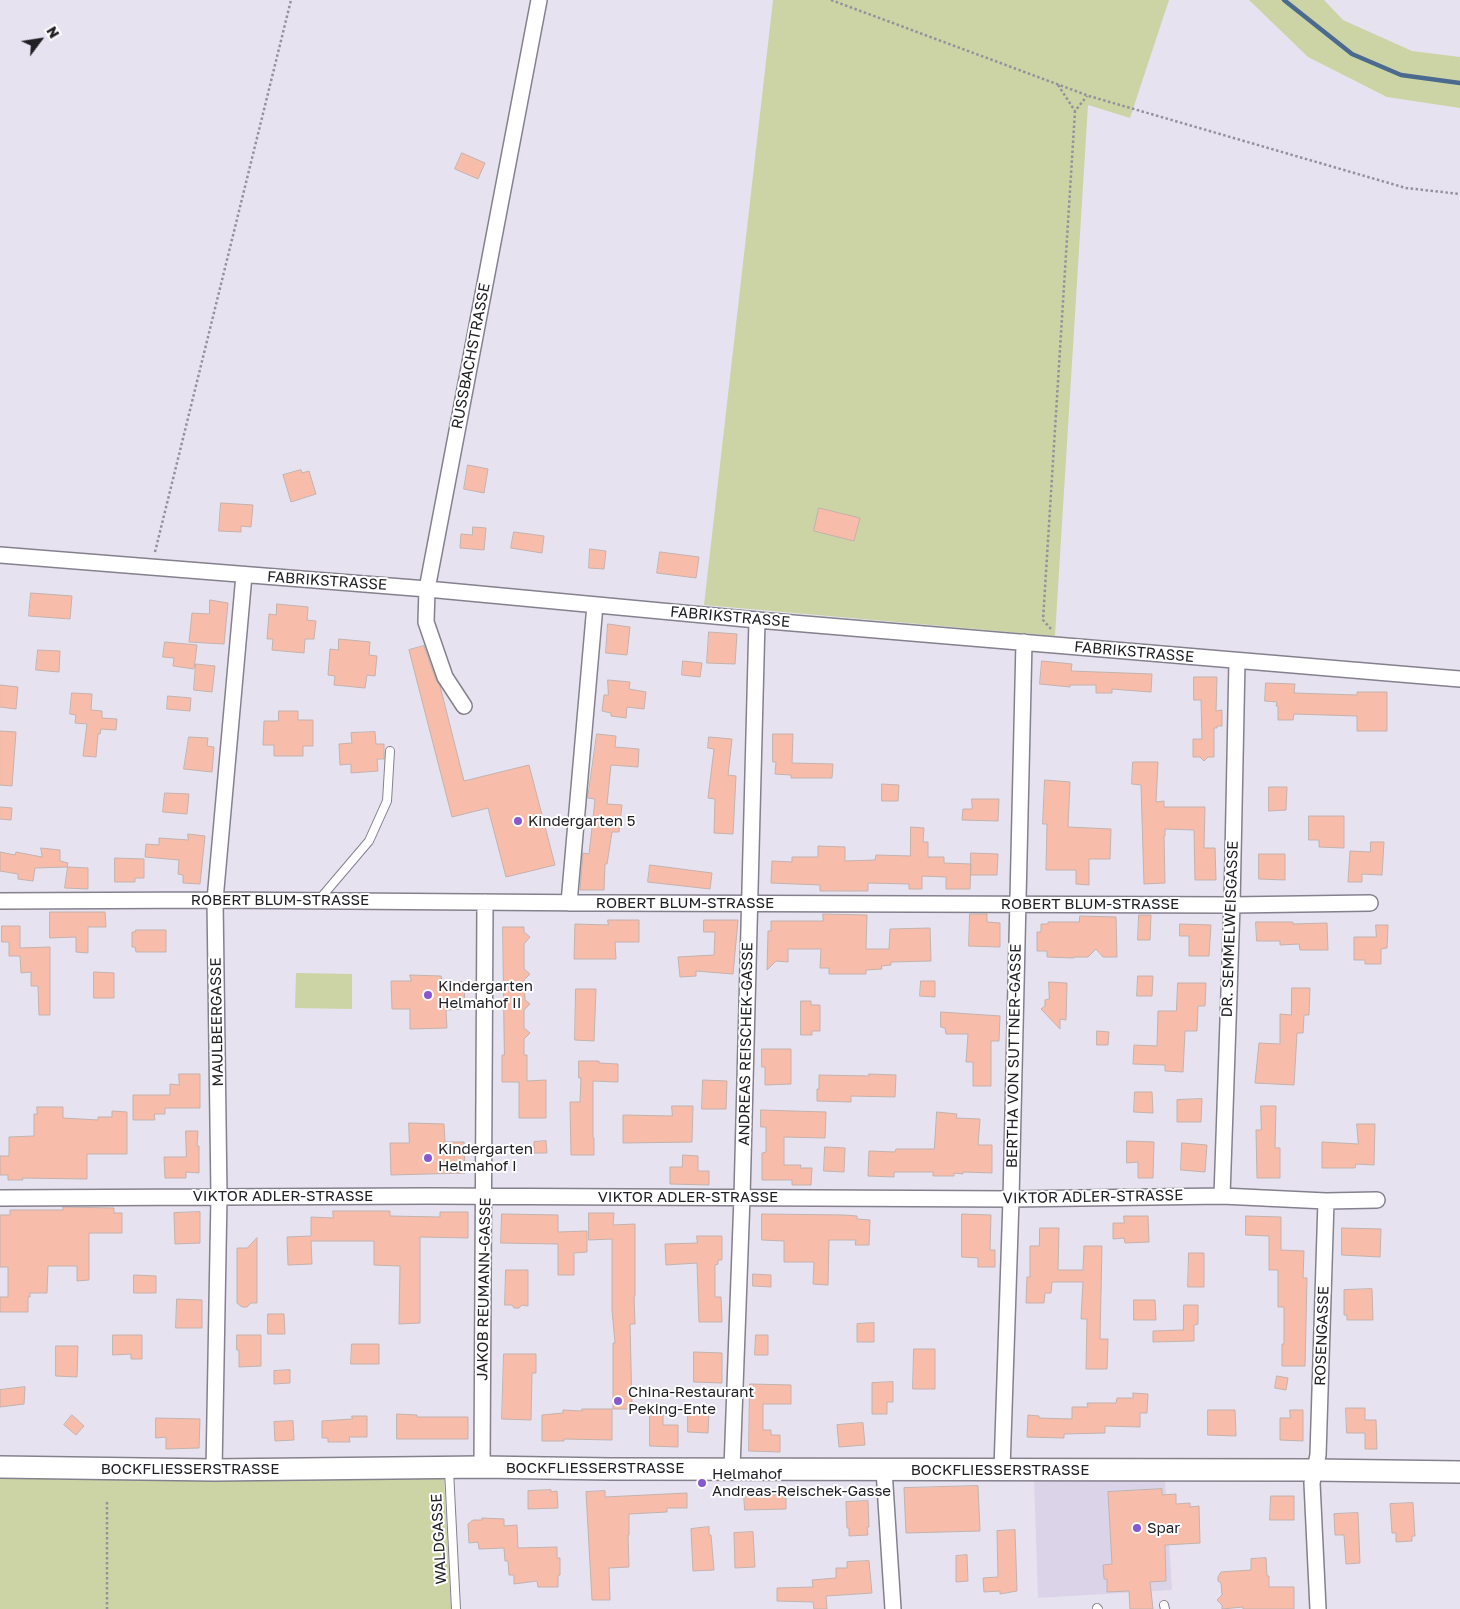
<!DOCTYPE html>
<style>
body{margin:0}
#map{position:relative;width:1460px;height:1609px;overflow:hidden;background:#e7e2f0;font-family:"Golos Text",sans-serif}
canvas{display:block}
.north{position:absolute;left:15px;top:15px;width:50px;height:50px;-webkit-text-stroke:4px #fff;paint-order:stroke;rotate:59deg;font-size:14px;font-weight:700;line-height:20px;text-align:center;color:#212025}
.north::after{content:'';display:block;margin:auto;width:18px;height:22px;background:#212025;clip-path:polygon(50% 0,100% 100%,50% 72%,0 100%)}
</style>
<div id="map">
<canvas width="1460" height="1609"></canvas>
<div class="north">N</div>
</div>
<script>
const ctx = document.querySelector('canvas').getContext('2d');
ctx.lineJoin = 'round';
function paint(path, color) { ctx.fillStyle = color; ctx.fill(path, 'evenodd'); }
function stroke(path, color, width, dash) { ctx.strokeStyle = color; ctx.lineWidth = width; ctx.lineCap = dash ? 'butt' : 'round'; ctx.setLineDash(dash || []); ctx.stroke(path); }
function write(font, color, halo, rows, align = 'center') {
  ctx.font = font + ' "Golos Text",sans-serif'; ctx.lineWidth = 4; ctx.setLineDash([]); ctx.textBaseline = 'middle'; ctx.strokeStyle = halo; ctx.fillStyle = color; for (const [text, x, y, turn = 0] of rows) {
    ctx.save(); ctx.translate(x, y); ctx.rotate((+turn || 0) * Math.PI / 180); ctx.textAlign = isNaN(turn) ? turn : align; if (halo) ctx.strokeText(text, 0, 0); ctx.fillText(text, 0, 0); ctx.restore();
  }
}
const built = new Path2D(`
 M1165,1478l7,112 -134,8 -4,-119z`);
const green = new Path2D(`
 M773,0h396l-39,118 -42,-13 -33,531 -351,-31z
 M1249,0h75l19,20 69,31 48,6v51l-73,-11 -79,-40z
 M296,973l56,1v35l-57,-1z
 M0,1477l160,2 284,-1 7,131h-451z`);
const stream = new Path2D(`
 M1284,0l68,54 49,21 59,8`);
const building = new Path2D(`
 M462,153l23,10 -7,16 -23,-10z
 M468,465l20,4 -4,24 -20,-4z
 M301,470l1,3 7,-2 7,23 -25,8 -8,-27z
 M221,503l32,2 -2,22 -10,-1v6l-22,-1z
 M819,508l41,10 -6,23 -40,-10z
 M473,527l13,1 -2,22 -24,-2 1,-14 11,1z
 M514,532l30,4 -2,17 -31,-5z
 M590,549l16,2 -2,18 -15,-1z
 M660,552l39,5 -3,21 -39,-5z
 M31,593l41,3 -2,23 -41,-3z
 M210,600l18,3 -4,41 -35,-2 3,-29 17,1z
 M277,604l31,3 -1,13 9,1 -2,18h-9l-1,14 -32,-3 1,-11h-6l2,-25 7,1z
 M608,624l22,3 -3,28 -21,-2z
 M709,632l28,2 -2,30 -28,-1z
 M339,639l31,3 -1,13 8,1 -2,20 -8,-1 -2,13 -31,-3 1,-9 -7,-1 2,-26 8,1z
 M165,642l32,3 -3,24 -21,-3 1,-8 -11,-1z
 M424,646l12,34 4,6 24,95 65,-16 26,100 -49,12 -18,-69 -36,9 -43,-167z
 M38,650l22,1 -1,21 -23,-2z
 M683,661l19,2 -2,14 -18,-2z
 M1042,661l30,3 -1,7 81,3 -1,18 -39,-3v4h-16v-8h-26v2l-30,-3z
 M196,664l19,2 -3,26 -18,-2z
 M1194,677h23l-1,34 6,-1v16h-5v2h-3v29h-6l-4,4 -4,-4h-7v-18h9l-1,-39h-7z
 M608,680l22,2 -1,7 17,3 -2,17 -17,-2 -1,11 -15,-2v-3l-9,-2 2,-16h4z
 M1266,683l29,1 -1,9 63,2v-3h30v39h-30v-15l-63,-2 -1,6h-15v-14h-2l1,-4 -12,-1z
 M0,685l18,2 -2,22 -16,-2z
 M72,693l20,1 -1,16 11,1v7l15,1 -1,11 -15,-1 -1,5h-2l-2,23 -13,-1 4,-32 -12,-1 1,-8 -6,-1z
 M168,696l23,2 -1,13 -23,-2z
 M279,711h19v9h15v26h-10v10h-29v-11h-11l1,-24h14z
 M0,731l16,1 -4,54 -12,-1z
 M375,732l1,12h8v15h-7l1,12 -27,2v-9l-11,1 -1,-21 13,-1 -1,-10z
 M597,734l19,2 -1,11 24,2 -1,18 -27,-2 -4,39 15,1 -3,27h-7l-5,32h-2l-1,26h-24l3,-37 6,1 4,-35 2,-20 -7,-1z
 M773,734h20l-1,29 41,1 -1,14h-41v-3l-16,-1 1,-12h-3z
 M189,737l19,1 -1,8 7,1 -2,25 -28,-3z
 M709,737l23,2 -4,36 8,1 -3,58 -19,-1 1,-34 -7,-1 6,-49 -6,-1z
 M1133,762h25l-2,40 8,-1v6h41l-1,41h11l1,32h-21l-1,-50 -29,-1v7h-1l1,47 -21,1 -3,-99 -9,-1z
 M1045,780l25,2 -2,45 43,2 -1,30h-21v26l-13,-1v-14h-30l1,-46h-4z
 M882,784l17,1 -1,16h-16z
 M1269,787h18l-1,23 -17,1z
 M165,793l24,1 -2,20 -24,-2z
 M972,799h27l-1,22 -36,-1 1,-11h9z
 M0,807l12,1 -1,12 -11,-1z
 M1309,816h35v32l-25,-1v-7h-10z
 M911,827l13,1 -1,14h5v15h16v6l27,1 -1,25h-24v-12l-24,-1v13h-13v-5l-41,-1v8h-48v-6l-49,-2 1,-22 20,1v-5h26v-11l27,1v14l30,-1 1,-5 34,1z
 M188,834l17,2 -5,48 -17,-1v-8l-5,-1 1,-14 -34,-3 1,-13 13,1v-7l29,2z
 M1371,842h13l-2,33 -20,-1v8h-14l2,-31 20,1z
 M41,848l19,2v11l8,2 -1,4 -32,1 -2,13 -15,-2v-5l-18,-3v-19l15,3 1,-3 26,5z
 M971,853l27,1 -1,21h-26z
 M1259,854h26v26l-26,-1z
 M115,858l29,1v19h-9v4h-20z
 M650,865l62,8 -2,16 -62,-7z
 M68,867l20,1v21l-23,-1z
 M50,912h55l1,15h-18v26l-12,-1v-15l-26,1z
 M823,914l44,1 -1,34h23l1,-20 40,-1 1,33 -40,1v3l-10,1 1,3 -16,1v4h-37v-6h-9l1,-19h-33v13l-12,-1 -9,9 1,-39h3v-10h52z
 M970,914h17v8l13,1v24l-31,-1z
 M1139,915h12l-1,25h-12z
 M1080,916l36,1 1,40h-14l-7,-8 -8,8h-14v1l-27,-1v-6h-10v-19h4v-8h7v-2h31z
 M608,920h31v22h-24l1,17h-42l1,-35 33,1z
 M704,920h34l-5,54 -37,-3v5l-16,1 -2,-20 36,-2 1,-23h-11z
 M1256,922h37v2l34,-1 1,27h-28l-1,-6 -19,1v-4h-23z
 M1180,924l31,1 -2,31h-20v-20h-9z
 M1376,925h12l-1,23 -6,1v15h-16v-4h-11v-23h22z
 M2,926h18v22l30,-1v68h-11l-1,-29h-7v-14l-10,1 -1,-17h-11v-14h-7z
 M503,927h21v5l6,5 -6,7v25l6,5 -6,6 1,20 5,4 -6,6v18l6,5 -6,6v16h3v26l19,-1v38h-27v-36h-17v-27h2z
 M136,930h30v22h-30l-1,-5h-3v-15h3z
 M94,972l20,1v25h-20z
 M410,975l31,1 1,5 22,1 1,27 -19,1 1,18 -37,1v-20h-18l-1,-28h20z
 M1138,976h15l-1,20h-15z
 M921,981h14v16l-15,-1z
 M1049,982l18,1 -1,37 -6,-1v10l-19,-20 4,-3v-6l4,-1z
 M1178,983h28l-1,23h-7l-1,25h-12l-2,41 -18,-1v-6l-32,-1 1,-19 23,1 1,-35h18z
 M1292,988h18l-1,27h-5l-1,18h-6l-3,52 -39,-2 4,-40 21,1v-30l11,1z
 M576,989h20l-2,52 -19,-1z
 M801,1001h10v4h9v26h-8v4h-11z
 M941,1012l59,4 -1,25h-8v45h-18v-24h-7l2,-28h-22l-1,-6 -4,-1z
 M1097,1031l12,1 -1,13h-11z
 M762,1049h29v35l-26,1v-18h-3z
 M579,1061h20v2l19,1v18l-25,-1v57h1v17h-23l-1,-53h10l1,-24h-2z
 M179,1074h21v34h-35v6h-11l1,6h-22v-25h37v-11l9,1z
 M869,1074l27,1 -1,22 -44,-1v6l-34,-1v-12h2v-14l50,1z
 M703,1080l24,1 -1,28h-24z
 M1135,1092h17l1,21 -19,-1z
 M1202,1099l-1,23h-24v-22z
 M672,1106h21l-1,36 -69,1v-28l49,1z
 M1261,1106h15l-1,42h5v30h-23l-1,-48h5z
 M37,1107h26v11l35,2v-3h14v-6l15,1v42h-40v25l-65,-1 1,2h-15v-5h-8v-19h9v-19l25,-1v-22h3z
 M761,1110l65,2 -1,26 -41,-1v28h17l-1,3h12l-1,17h-19v-5h-30v-27l4,-1v-25h-5z
 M937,1112l20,2 -1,4 24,1 -2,26h14v28l-29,-1v2l-9,-1v3h-21v-4h-39v5l-26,-1 1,-25 26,1 1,-3h38z
 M409,1123l35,1 1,18h19l1,31 -74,2 -1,-32h19z
 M1357,1124h18l-1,41 -18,-1 -1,4h-33v-26l36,2z
 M186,1131h12l-1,15h2v27l-13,-1v6h-21l-1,-21h22z
 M546,1141l1,12h-13v-11z
 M1127,1141l27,1 -1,36h-15v-16l-11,1z
 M1182,1143l25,2 -2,27 -24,-2z
 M825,1147l20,1 -1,24 -20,-1z
 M683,1155l15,1v15h11v14l-39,-1v-17h12z
 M63,1207l51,1v5h8v20h-33v47l-12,1v-15h-29l-1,27h-17v4h-2v15h-28v-15h8v-30h-8v-52h10v-5h53z
 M333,1211h57v5l50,1v-5h28v26l-48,-1v86l-21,1 1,-58 -26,-1v-24h-63l1,23 -24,1 -1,-28 24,-1v-19l22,1z
 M200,1212v31l-25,1 -1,-31z
 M589,1213h25l-1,12 22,-1v72h-1l1,28h-5l2,85h-19v-66h2l-3,-33v-71l-23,1z
 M502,1214l56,1v17l29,-1v21l-13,1v22h-16v-31l-57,-1z
 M762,1214l82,1 13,1v3l13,1 -1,25h-14l1,-5h-27l-1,45 -15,-1 1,-22h-30v-21l-22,-1z
 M962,1214l29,1 -1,35h5v17h-17v-9l-16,-1z
 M1124,1216h24l1,26 -24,1 -1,-5 -11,1v-16h11z
 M1246,1216l35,1v33l23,1 -1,27h4l-2,88h-23v-22h2v-37h-6v-37h-9v-34l-23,-1z
 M1040,1228h19l-1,42h25l1,-24h18l-2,93h8l-1,30h-21l1,-50h-6l2,-37h-31l-1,11h-6l-1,10h-18l1,-26h3v-31h9z
 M1342,1228l39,1 -1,28 -38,-2z
 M697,1236h25v24h-4v4l-3,1v32h6l1,25h-23l-2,-59 -31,2 -1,-21 32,-1z
 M257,1238v65h-6l-4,4h-5l-5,-4v-55h10z
 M1189,1253h15v34h-16z
 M506,1270h22v36l-6,-1 -3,3h-5l-2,-3h-7z
 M753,1274l18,1v12l-18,-1z
 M134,1275l22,1v17h-22z
 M1372,1289l1,31h-26v-5h-3v-25z
 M177,1299l25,1v28h-26z
 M1134,1300h21l1,20h-22z
 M1184,1305h14v19l-4,1v16l-41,1v-11l30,-1z
 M268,1314h16l1,20h-17z
 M874,1323v19h-17v-18z
 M113,1335h29v24h-11v-5l-18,1z
 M237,1335h24v31l-22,1v-17h-2z
 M756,1335h12v20h-13z
 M352,1344h27v20h-28z
 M56,1346h22l-1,31 -21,-1z
 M914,1349h21v40h-22z
 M694,1352l28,1v30l-28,-1z
 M504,1354h32v19h-4l-1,47 -29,-1z
 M290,1370v13l-16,1v-13z
 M1277,1376l11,2 -2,12 -11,-2z
 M893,1382v20h-6v12h-15v-31z
 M750,1384l41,1v19h-28v26h8v5h9v17l-31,-1z
 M25,1387l-1,17 -24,3v-17z
 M1133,1393l15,1 -1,19h-7v14l-35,-1v7l-41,1v4l-37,-1 1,-22 11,1v2l33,1v-12h16l-1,-4h29l1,-5h16z
 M650,1407h13v18h15v22l-28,-1z
 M1346,1408h19v12h11l1,29h-12v-16h-18z
 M582,1409h30v31l-48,-1v2h-22v-26l21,-2v-3l19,1z
 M1208,1410h27l1,26 -28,-1z
 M1290,1410h13v31l-23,-1v-22h10z
 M688,1413h21l-1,20 -20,-1z
 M397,1414l20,1v2h51v22h-71z
 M72,1415l12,11 -8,9 -12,-10z
 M352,1416h15v21h-18l1,5h-22v-4h-6v-17l30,-2z
 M156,1418l44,1 -1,29 -33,1v-12l-10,1z
 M293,1421l1,19 -19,1 -1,-19z
 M863,1423l2,22 -26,2 -2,-22z
 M978,1486l2,45 -74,2 -2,-45z
 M1162,1489v6l14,-1v10l14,-1v4l9,-1 1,37 -35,2 1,36 -16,1 3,27h-23l-1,-18 -22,1v-13h-3l-1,-14 9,-1 -4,-72z
 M551,1490v2l6,-1 1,17 -30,1v-18z
 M605,1491v6l82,-4v15h-20v4l-38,2v21h-1l1,32 -20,1 1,32h-18l-6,-108z
 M744,1494l42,1v14l-41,1z
 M1271,1496h23v24h-24z
 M868,1501l1,26h-2l1,8 -19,1v-8h-2l-1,-26z
 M1413,1503l2,33h-3v5l-16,1v-9h-4l-2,-29z
 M1358,1513l2,50 -14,1 -2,-29h-9l-1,-21z
 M482,1518l22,1v7l13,-1 1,23 39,-1v11h3v17l-2,1v11h-20l-1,-6 -23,3v-9h-5l-1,-14h-3l-1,-13 -25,1 -1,-7 -9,1 -1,-19 5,-4h9z
 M709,1527v8h2l3,35 -21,1 -2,-42z
 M1015,1530l2,61 -17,3v-3l-16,1 -1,-14 15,-1 -1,-46z
 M753,1532l2,35 -20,1 -1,-35z
 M967,1555l1,26 -12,1v-26z
 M1266,1558l1,18h2v11h25v22h-51v-2l-21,2v-4l-5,-5 5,-5 -1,-12 -3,-2v-4l3,-5 30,-2v-11z
 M869,1561l3,32 -46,3 1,13h-13l-1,-7 -36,-1v-13l36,-1 -1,-7 24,-2v-10h11v-6z`);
const path = new Path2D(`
 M831,0l258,96 317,92 54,6
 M1058,85l17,26
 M155,552l136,-552
 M1051,629l-8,-9 32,-509 12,-15
 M107,1502v107`);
const service = new Path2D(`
 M318,901l51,-60 18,-40 3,-50
 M449,1470l7,139
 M1164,1605l1,4
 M1097,1608l1,1`);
const minor = new Path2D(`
 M0,555l427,34 330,31 703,59
 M464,706l-19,-29 -19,-55 1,-33 112,-589
 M0,901l215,-1 387,3 630,2 138,-2
 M569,903l26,-298
 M1222,1196l10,-291 5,-244
 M0,1198l429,-2 582,3 211,-3 104,5 51,-1
 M482,1467l3,-565
 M732,1468l10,-271 15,-577
 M1002,1469l9,-270 13,-557
 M214,1470l5,-274 -4,-296 29,-325
 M884,1470l9,139
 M1318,1609l-6,-126 6,-28 8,-254`);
const secondary = new Path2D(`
 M0,1467l214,3 268,-3 128,2 705,1 145,2`);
const markers = [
 [518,821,5,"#8758d1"],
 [428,995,5,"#8758d1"],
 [428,1158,5,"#8758d1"],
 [618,1401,5,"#8758d1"],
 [702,1483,5,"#8758d1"],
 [1137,1528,5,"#8758d1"]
];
const streetNames = [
 ["RUSSBACHSTRASSE",471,356,-79],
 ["FABRIKSTRASSE",327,581,4],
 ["FABRIKSTRASSE",730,617,5],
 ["FABRIKSTRASSE",1134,652,5],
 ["ROBERT BLUM-STRASSE",280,900],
 ["ROBERT BLUM-STRASSE",685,903],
 ["ROBERT BLUM-STRASSE",1090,904],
 ["DR. SEMMELWEISGASSE",1230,929,-88],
 ["MAULBEERGASSE",217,1022,-91],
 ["ANDREAS REISCHEK-GASSE",746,1044,-89],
 ["BERTHA VON SUTTNER-GASSE",1014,1056,-89],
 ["VIKTOR ADLER-STRASSE",283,1196],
 ["VIKTOR ADLER-STRASSE",688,1197],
 ["VIKTOR ADLER-STRASSE",1093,1197,-1],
 ["JAKOB REUMANN-GASSE",484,1289,-89],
 ["ROSENGASSE",1322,1336,-88],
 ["BOCKFLIESSERSTRASSE",595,1468],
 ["BOCKFLIESSERSTRASSE",190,1469],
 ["BOCKFLIESSERSTRASSE",1000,1470],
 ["WALDGASSE",439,1539,-93]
];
const poiNames = [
 ["Kindergarten 5",528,821],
 ["Kindergarten",438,986],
 ["Helmahof II",438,1003],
 ["Kindergarten",438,1149],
 ["Helmahof I",438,1166],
 ["China-Restaurant",628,1392],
 ["Peking-Ente",628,1409],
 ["Helmahof",712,1474],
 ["Andreas-Reischek-Gasse",712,1491],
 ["Spar",1147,1528]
];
paint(built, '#dbd4e9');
paint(green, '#ccd4a5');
stroke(stream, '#4b6a8f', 4.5);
paint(building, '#f8bdaa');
stroke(building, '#c2b2ad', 1);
stroke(service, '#85808d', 10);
stroke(minor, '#85808d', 18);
stroke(secondary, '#85808d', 24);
stroke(path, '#95919c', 2.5, [2.5, 2.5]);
stroke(service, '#fff', 8);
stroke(minor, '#fff', 15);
stroke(secondary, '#fff', 21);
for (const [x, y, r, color] of markers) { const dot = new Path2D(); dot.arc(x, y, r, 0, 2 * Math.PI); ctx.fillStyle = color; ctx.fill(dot); stroke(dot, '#fff', 2); }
write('15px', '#212025', '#fff', streetNames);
write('15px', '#212025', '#fff', poiNames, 'left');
</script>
